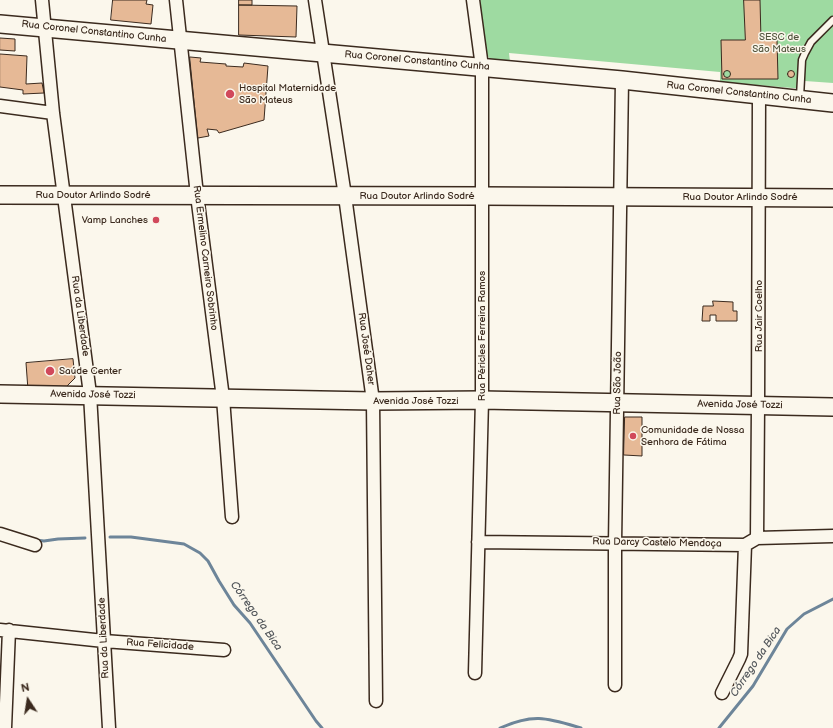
<!DOCTYPE html>
<meta charset="utf-8">
<style>
body{margin:0}
#map{position:relative;width:833px;height:728px;overflow:hidden;background:#fbf7ec;font-family:"Balsamiq Sans",sans-serif}
canvas{display:block}
.north{position:absolute;left:8px;top:680px;width:40px;height:40px;-webkit-text-stroke:3px #fbf7ec;paint-order:stroke;rotate:348deg;font-size:11px;font-weight:700;line-height:16px;text-align:center;color:#3b2a1e}
.north::after{content:'';display:block;margin:auto;width:14px;height:18px;background:#3b2a1e;clip-path:polygon(50% 0,100% 100%,50% 72%,0 100%)}
</style>
<div id="map">
<canvas width="833" height="728"></canvas>
<div class="north">N</div>
</div>
<script>
const ctx = document.querySelector('canvas').getContext('2d');
ctx.lineJoin = 'round';
function paint(path, color) { ctx.fillStyle = color; ctx.fill(path, 'evenodd'); }
function stroke(path, color, width, dash) { ctx.strokeStyle = color; ctx.lineWidth = width; ctx.lineCap = dash ? 'butt' : 'round'; ctx.setLineDash(dash || []); ctx.stroke(path); }
function write(font, color, halo, rows, align = 'center') {
  ctx.font = font + ' "Balsamiq Sans",sans-serif'; ctx.lineWidth = 3; ctx.setLineDash([]); ctx.textBaseline = 'middle'; ctx.strokeStyle = halo; ctx.fillStyle = color; for (const [text, x, y, turn = 0] of rows) {
    ctx.save(); ctx.translate(x, y); ctx.rotate((+turn || 0) * Math.PI / 180); ctx.textAlign = isNaN(turn) ? turn : align; if (halo) ctx.strokeText(text, 0, 0); ctx.fillText(text, 0, 0); ctx.restore();
  }
}
const green = new Path2D(`
 M480,0h353v83l-28,-2v8l-85,-7v-10l-211,-19 1,9 -19,-2 -4,-5z`);
const stream = new Path2D(`
 M110,537h21l53,7 16,9 8,8 11,20 15,24 16,18 66,98 6,7
 M36,540l8,1 14,-2 27,-1
 M500,728c34,-15 47,-10 81,0
 M719,728l34,-42 34,-57 17,-15 29,-15`);
const building = new Path2D(`
 M113,0h34l-1,4 7,1 -2,19 -40,-4z
 M239,0h13v5h-13z
 M744,0h16l1,40h16l1,39h-56l-1,-39h24z
 M239,5l58,1 -1,31 -57,-2z
 M0,38l15,1v12l-15,-1z
 M0,54l27,2 -1,28 16,-1 2,10 -21,1v-4l-23,-3z
 M190,57l11,1 -1,4 26,2v2l17,1 1,-4 24,3 -4,54 -45,13 -2,-3 -10,-1 2,7 -11,2z
 M787.5 74a3.5 3.5 0 1 1 7 0a3.5 3.5 0 1 1-7 0Z
 M723.5 74a3.5 3.5 0 1 1 7 0a3.5 3.5 0 1 1-7 0Z
 M713,301l20,1v9h4v10h-21v-6h-6v6h-8l1,-15h10z
 M73,359l2,19 -9,9 -38,3 -2,-27z
 M625,417h17v39l-18,-1z`);
const lane = new Path2D(`
 M800,97l2,-37 3,-7 6,-11 22,-22`);
const street = new Path2D(`
 M42,0l11,113 37,281 19,334
 M176,0l21,195 26,203 9,119
 M315,0l30,196 28,205 3,300
 M473,0l9,67v333l-7,273
 M0,106l53,7
 M0,534l35,11
 M757,538l1,-132 1,-311
 M478,542l267,3 12,-7 76,-2
 M0,630l104,11 120,9
 M615,685v-142l7,-463
 M722,693l17,-34 2,-5 4,-109
 M5,728l4,-98`);
const secondary = new Path2D(`
 M0,24l622,56 211,23
 M0,195l482,1 351,2
 M0,394l373,7 109,-1 351,7`);
const markers = [
 [230,94,5,"#d1495b"],
 [156,220,4,"#d1495b"],
 [50,371,5,"#d1495b"],
 [633,436,4,"#d1495b"]
];
const streetNames = [
 ["Rua Coronel Constantino Cunha",94,32,6],
 ["Rua Coronel Constantino Cunha",417,61,5],
 ["Rua Coronel Constantino Cunha",739,93,6],
 ["Rua Doutor Arlindo Sodré",93,195],
 ["Rua Doutor Arlindo Sodré",417,196],
 ["Rua Doutor Arlindo Sodré",740,197],
 ["Rua Ermelino Carneiro Sobrinho",205,258,83],
 ["Rua da Liberdade",80,316,82],
 ["Rua Jair Coelho",759,316,-90],
 ["Rua Péricles Ferreira Ramos",482,336,-90],
 ["Rua José Daher",366,349,82],
 ["Rua São João",618,383,-89],
 ["Avenida José Tozzi",93,395,1],
 ["Avenida José Tozzi",416,401],
 ["Avenida José Tozzi",740,405,1],
 ["Rua Darcy Castelo Mendoça",657,543,1],
 ["Rua da Liberdade",104,638,-93],
 ["Rua Felicidade",160,645,4]
];
const parkNames = [
 ["SESC de",779,37],
 ["São Mateus",779,49]
];
const poiNames = [
 ["Hospital Maternidade",239,88],
 ["São Mateus",239,100],
 ["Vamp Lanches",148,220,"right"],
 ["Saúde Center",59,371],
 ["Comunidade de Nossa",641,430],
 ["Senhora de Fátima",641,442]
];
const waterNames = [
 ["Córrego da Bica",256,616,55],
 ["Córrego da Bica",756,662,-56]
];
paint(green, '#9edaa1');
stroke(stream, '#6d8599', 3);
paint(building, '#e6b996');
stroke(building, '#3b2a1e', 1);
stroke(lane, '#3b2a1e', 9);
stroke(street, '#3b2a1e', 15);
stroke(secondary, '#3b2a1e', 20);
stroke(lane, '#fbf7ec', 6);
stroke(street, '#fbf7ec', 12);
stroke(secondary, '#fbf7ec', 17);
for (const [x, y, r, color] of markers) { const dot = new Path2D(); dot.arc(x, y, r, 0, 2 * Math.PI); ctx.fillStyle = color; ctx.fill(dot); stroke(dot, '#fbf7ec', 1.5); }
write('10px', '#3b2a1e', '#fbf7ec', streetNames);
write('10px', '#54563f', '#fbf7ec', parkNames);
write('10px', '#3b2a1e', '#fbf7ec', poiNames, 'left');
write('italic 11px', '#54585c', '#fbf7ec', waterNames);
</script>
